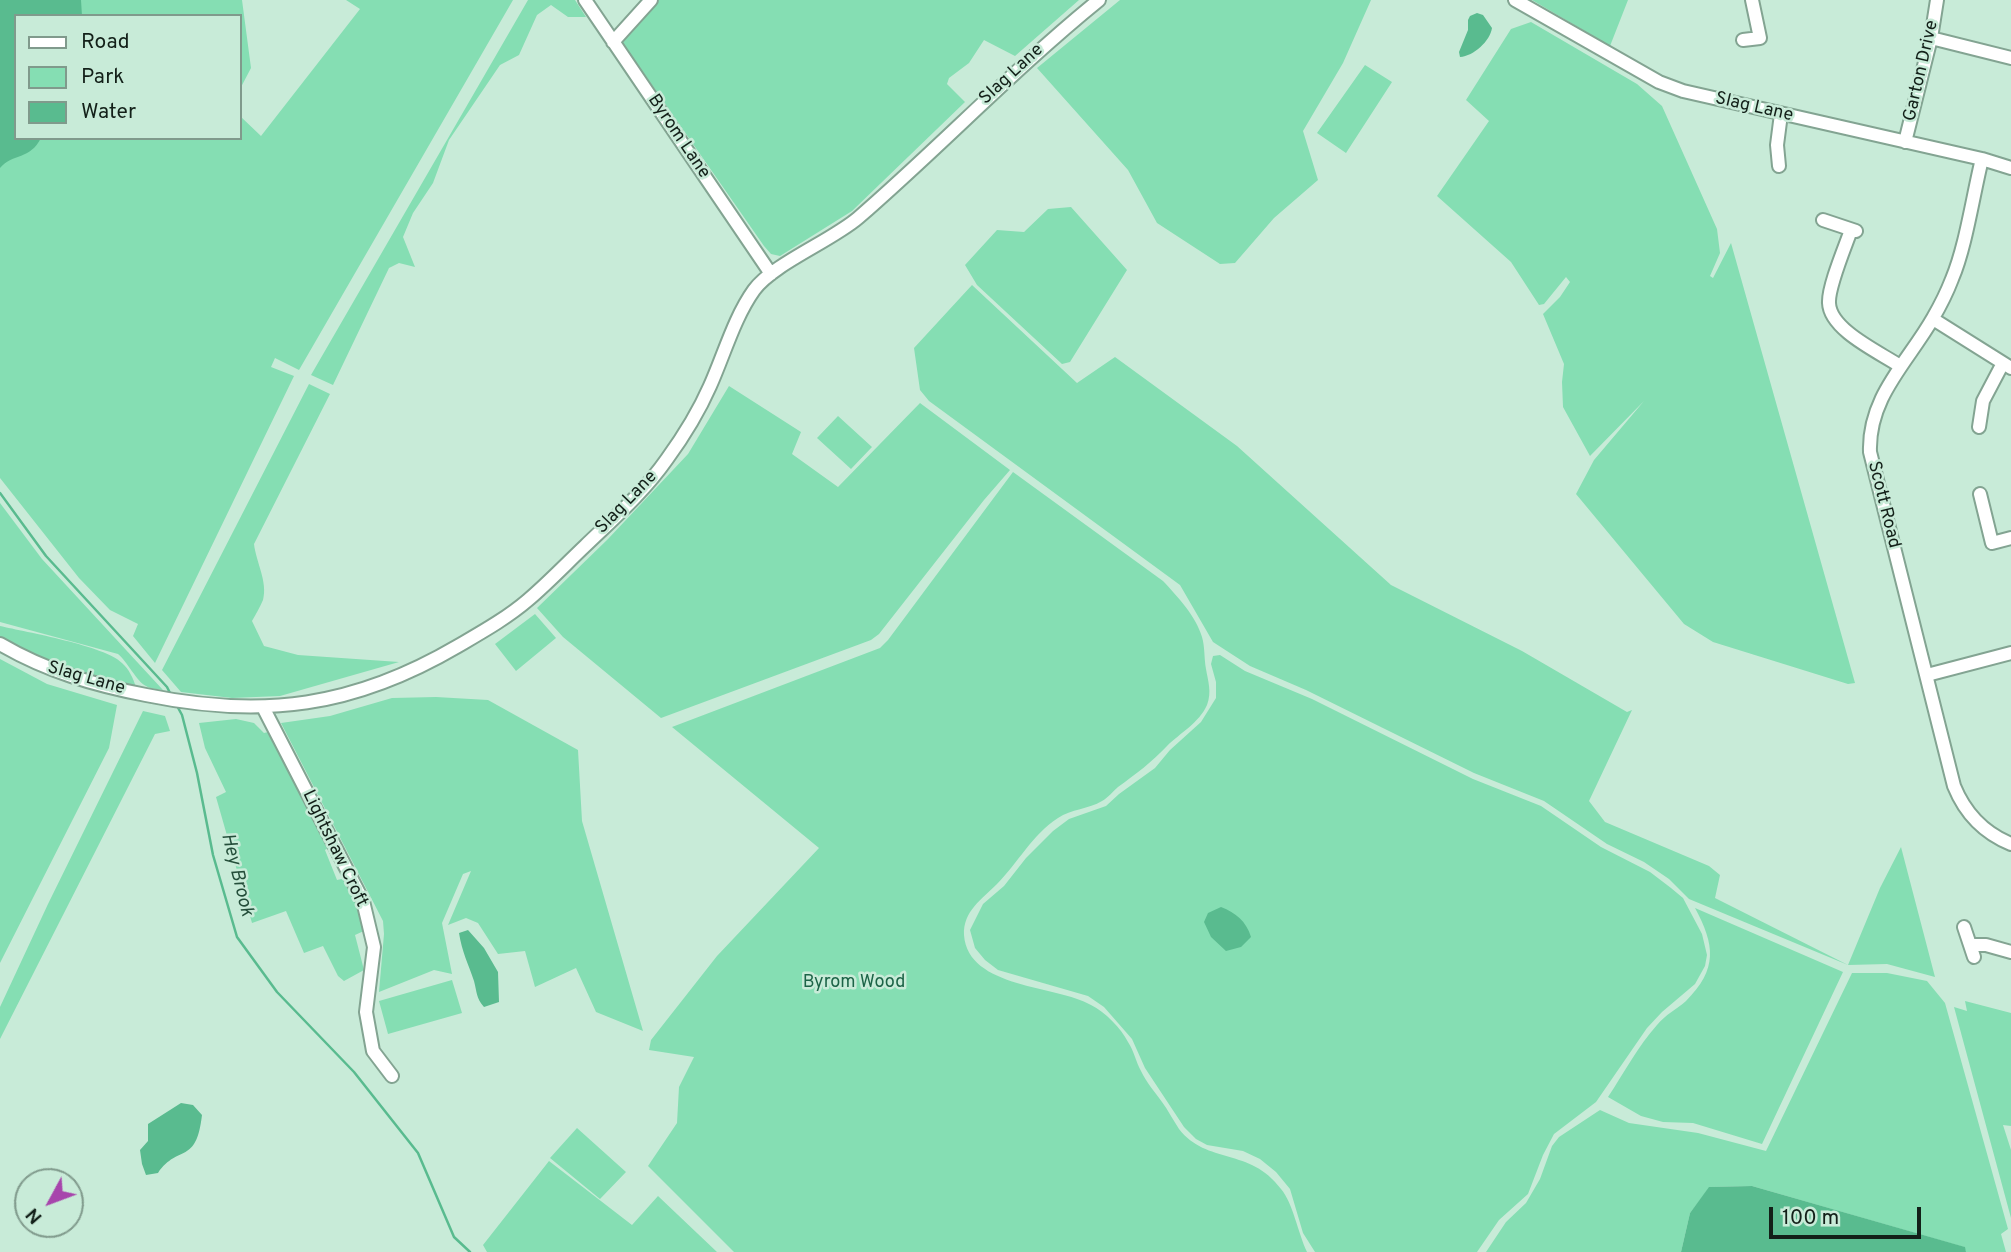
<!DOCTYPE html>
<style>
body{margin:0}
#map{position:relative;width:2011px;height:1252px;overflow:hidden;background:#c8ebd8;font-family:Overpass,sans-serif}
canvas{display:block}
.legend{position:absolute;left:14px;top:14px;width:228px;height:126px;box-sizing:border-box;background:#c8ebd8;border:2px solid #809a8c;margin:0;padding:9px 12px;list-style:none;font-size:21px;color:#132019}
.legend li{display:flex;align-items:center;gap:14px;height:35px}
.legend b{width:35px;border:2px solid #809a8c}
.north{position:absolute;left:14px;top:1168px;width:70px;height:70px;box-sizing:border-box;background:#c8ebd8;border:2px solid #809a8c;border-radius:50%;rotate:229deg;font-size:19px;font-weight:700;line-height:28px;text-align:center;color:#132019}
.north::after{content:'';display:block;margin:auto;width:24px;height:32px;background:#a745ac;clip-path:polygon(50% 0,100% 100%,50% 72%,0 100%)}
.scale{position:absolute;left:1769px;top:1207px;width:152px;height:32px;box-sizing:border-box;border:4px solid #132019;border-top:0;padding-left:9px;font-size:21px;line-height:24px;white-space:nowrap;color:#132019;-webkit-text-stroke:5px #c8ebd8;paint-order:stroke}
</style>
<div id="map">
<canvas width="2011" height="1252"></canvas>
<ul class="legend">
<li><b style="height:9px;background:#fff"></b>Road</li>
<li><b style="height:19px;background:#85deb3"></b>Park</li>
<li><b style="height:19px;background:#59bb8f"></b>Water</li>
</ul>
<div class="north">N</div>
<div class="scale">100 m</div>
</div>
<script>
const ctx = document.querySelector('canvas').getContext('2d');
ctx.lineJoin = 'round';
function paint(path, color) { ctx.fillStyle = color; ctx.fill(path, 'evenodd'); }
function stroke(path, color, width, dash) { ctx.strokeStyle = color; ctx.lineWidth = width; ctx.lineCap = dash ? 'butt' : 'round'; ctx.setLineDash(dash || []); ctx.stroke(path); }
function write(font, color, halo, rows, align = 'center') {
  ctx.font = font + ' Overpass,sans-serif'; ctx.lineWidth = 5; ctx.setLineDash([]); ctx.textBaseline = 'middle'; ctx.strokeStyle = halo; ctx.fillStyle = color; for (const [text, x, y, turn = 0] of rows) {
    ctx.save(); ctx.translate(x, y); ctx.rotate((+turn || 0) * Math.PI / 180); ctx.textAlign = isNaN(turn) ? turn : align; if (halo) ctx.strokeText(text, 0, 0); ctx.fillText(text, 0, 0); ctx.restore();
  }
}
const green = new Path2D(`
 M0,0h242l9,68 -11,21v-73h-224v122h224v-22l21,20 99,-127 -14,-9h167l-214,370 -24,-12 -4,9 23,9 -139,287 -22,-27 5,-12 -28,-14 -31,-32 -79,-100z
 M528,0h47l11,17h-18l-17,-12 -14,10 -18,40 -19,10 -51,75 -16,43 -20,30 -10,24 12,30 -16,-4 -10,5 -56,117 -22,-10z
 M659,0h420l-64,56 -31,-16 -15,23 -20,15 -2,6 18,18 -113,109 -72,45 -9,-2 -7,-8 -142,-204z
 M1120,0h251l-28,63 -40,68 15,49 -44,38 -39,45 -15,1 -63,-41 -29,-53 -91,-102z
 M1532,0h96l-18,46z
 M1531,22l106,62 25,22 55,123 3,24 -10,23 3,2 18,-35 124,440 -7,1 -135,-42 -29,-18 -108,-130 18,-34 50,-59 -54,55 -27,-49 -1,-25 2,-18 -21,-50 17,-17 10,-15 -4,-5 -22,27 -5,1 -28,-43 -74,-66 52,-75 -23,-21 45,-71z
 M1365,65l27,17 -46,71 -29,-20z
 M1071,207l56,63 -57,92 -8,2 -85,-79 -12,-20 32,-35 27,2 24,-23z
 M972,285l105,98 38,-26 122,89 154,139 131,66 105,61 5,-2 -43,91 16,21 104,44 11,9 -5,23 133,67 32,-77 21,-41 34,130 -48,-13 -39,1 -159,-66 -20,-20 -25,-17 -37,-18 -63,-43 -70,-28 -168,-83 -56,-24 -37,-24 -33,-57 -251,-184 -9,-11 -6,-42z
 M309,384l21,10 -76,150c2,18 14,38 9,56 -3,7 -7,14 -11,21l12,25 34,9 101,7 -119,34 -48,2 -51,-6 -19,-22z
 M729,386l72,46 -9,22 46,33 82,-84 90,67 -26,30 -105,134 -8,6 -210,78 -98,-81 -26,-29 71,-69 80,-85z
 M838,416l34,31 -21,22 -34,-31z
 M1013,472l150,109c14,15 33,35 39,56 3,10 2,21 4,32 2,12 6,23 1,36 -8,18 -27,28 -40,41 -15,16 -31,28 -49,41 -5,4 -10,11 -16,14 -13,8 -31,8 -44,17 -26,17 -40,45 -61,66 -15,15 -34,27 -33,51 4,54 93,50 127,70 14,7 30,23 37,37 6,9 8,20 13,29 5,11 14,21 21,31 6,8 11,18 17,27 28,36 71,18 102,60 12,14 17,44 26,63h-573l-86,-86 29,-43 2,-36 15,-30 -45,-7 2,-10 66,-84 102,-108 -147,-121 208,-79 8,-8z
 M0,503l42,56 121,131c-5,-1 -13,-1 -17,-4 -9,-4 -19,-25 -28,-32l-118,-32z
 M535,614l21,24 -40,33 -21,-27z
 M0,626c26,6 106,20 122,37 7,6 11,15 14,24 -48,-10 -94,-23 -136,-50z
 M1220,655l25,16 67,28 161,80 68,27 60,41 49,25 21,16 12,10 19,36 5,21 -2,11 -10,18 -33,28 -15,16 -51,74 -42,32 -11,21 -15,39 -29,26 -22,32h-162l-12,-19 -13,-44 -14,-17 -16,-13 -17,-8 -36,-6 -11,-6 -12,-12 -39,-59 -13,-29 -28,-32 -16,-11 -90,-26 -13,-10 -10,-12 -5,-18 13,-26 21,-18 22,-28 27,-27 16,-12 37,-13 13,-12 36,-26 15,-18 31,-28 15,-24v-16l-5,-18 2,-8z
 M0,659l47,25 70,21 -8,43 -109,215z
 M436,697l52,3 90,50 4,71 61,210 -47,-19 -20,-44 -41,19 -10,-36 -27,3 -20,-31 -12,-5 -18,7 23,-54 -8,3 -21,49 10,51 -18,-4 -55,22 5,-58 -1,-13 -102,-198 49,-7 62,-18z
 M143,711l22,5 5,15 -15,3 -155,305v-32l48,-103z
 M236,719l18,4 10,10 8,-2 59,115 -6,4 12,30 9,-2 20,52 -11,5 9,35 -20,11 -6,-5 -15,-30 -19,7 -18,-42 -34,12 -36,-126 10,-5 -21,-44 -6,-25z
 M1695,908l148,64 -81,172 -69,-21 -30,-1 -22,-6 -33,-19c16,-24 30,-51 49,-72 8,-10 20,-16 29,-24 32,-32 29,-56 9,-93z
 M1852,973h35l40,8 18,22 63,226 -7,5 5,18h-40l-2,-5 -212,-61 -42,1 -20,26 -9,39h-195l20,-30 20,-19 14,-24 12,-33 7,-9 41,-27 29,13 69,10 68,18z
 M452,980l10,33 -74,21 -9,-33z
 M1965,1001l46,12v113l-8,-1 8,25v68l-57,-211 13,4z
 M577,1128l49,44 -26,27 -50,-41z
 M549,1161l83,64 26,-29 59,56h-230l-4,-7z`);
const water = new Path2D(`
 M0,0h81l1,16h-66v122h25c-11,22 -28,15 -41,30z
 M1477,13l6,2 9,13c-2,13 -18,28 -32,29l-1,-5 9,-22v-10l2,-4z
 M1221,907c15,6 25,14 30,30l-10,10 -15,4 -15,-14 -7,-15 4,-9z
 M468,930l16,18 14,24 1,30 -15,5c-8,-9 -7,-15 -10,-26 -6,-18 -12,-29 -15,-48z
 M181,1103l12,2 9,10c-6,51 -23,28 -44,58l-12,2 -4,-11 -2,-14 8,-9v-17z
 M1752,1186l213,61 1,5h-285l9,-39 19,-26z`);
const stream = new Path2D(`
 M0,493l46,63 121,131 4,8
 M176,704l6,11 15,58 16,82 24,82 40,55 77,80 64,81 36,84 16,15`);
const minor = new Path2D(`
 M585,0l186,274
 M1515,0l144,82 24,9 299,68 29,9
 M1931,38l80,20
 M1743,40l17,-2 -8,-38
 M613,42l38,-42
 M1905,142l26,-104 6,-38
 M1982,159c-9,36 -16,87 -30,120 -5,13 -12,27 -19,39 -25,44 -65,79 -63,134l84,334c11,27 30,47 57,58
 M1779,166l-2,-21 4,-31
 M1823,220l33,11
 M1851,230c-6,17 -23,57 -22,73 1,27 50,49 71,63
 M1933,319l78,49
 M1979,427l4,-26 20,-38
 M1980,494l12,49 19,-5
 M0,644c46,27 94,41 146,51 117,24 208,12 312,-49 24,-14 49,-28 70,-46 20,-17 38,-36 57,-54 28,-27 59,-54 82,-87 16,-22 32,-48 43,-73 14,-31 24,-68 44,-96 19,-26 77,-49 104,-72 82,-71 157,-150 241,-218
 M1927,675l84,-22
 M263,707l100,194 11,46 -8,65 7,39 19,25
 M1964,927l10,30
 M1970,945h16l25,7`);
const streetNames = [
 ["Garton Drive",1922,71,-77],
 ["Slag Lane",1012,75,-43],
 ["Slag Lane",1754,108,13],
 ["Byrom Lane",678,137,56],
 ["Slag Lane",627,503,-46],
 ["Scott Road",1883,505,76],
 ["Slag Lane",86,679,16],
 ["Lightshaw Croft",334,849,64]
];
const parkNames = [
 ["Byrom Wood",854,983]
];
const waterNames = [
 ["Hey Brook",236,875,76]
];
paint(green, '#85deb3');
paint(water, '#59bb8f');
stroke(stream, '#59bb8f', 2.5);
stroke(minor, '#83a492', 16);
stroke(minor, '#fff', 12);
write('18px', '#132019', '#c8ebd8', streetNames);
write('18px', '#1c6447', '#c8ebd8', parkNames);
write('italic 19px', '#244e3a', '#c8ebd8', waterNames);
</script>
